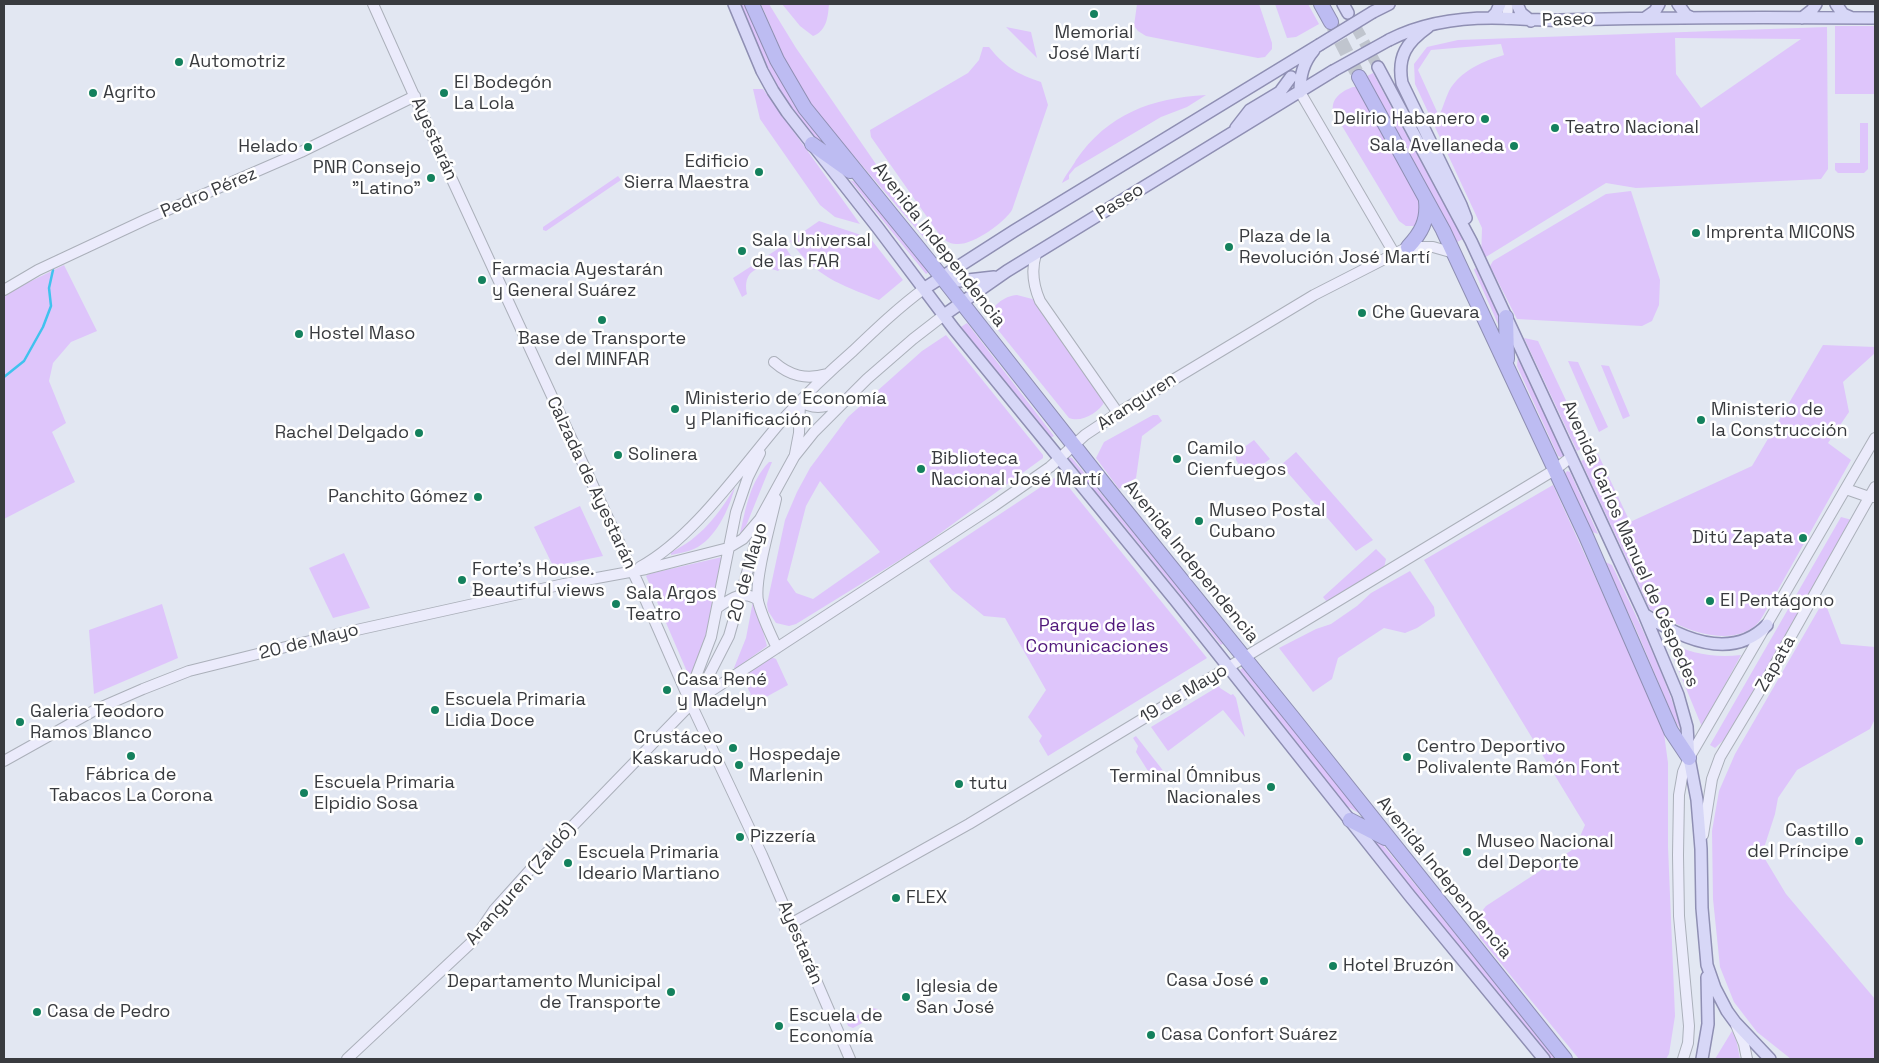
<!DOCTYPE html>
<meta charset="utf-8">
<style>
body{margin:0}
#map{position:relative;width:1879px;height:1063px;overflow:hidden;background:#e2e7f2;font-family:"Space Grotesk",sans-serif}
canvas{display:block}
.frame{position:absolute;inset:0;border:5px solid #393b3f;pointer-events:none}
</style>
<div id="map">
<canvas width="1879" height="1063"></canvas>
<div class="frame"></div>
</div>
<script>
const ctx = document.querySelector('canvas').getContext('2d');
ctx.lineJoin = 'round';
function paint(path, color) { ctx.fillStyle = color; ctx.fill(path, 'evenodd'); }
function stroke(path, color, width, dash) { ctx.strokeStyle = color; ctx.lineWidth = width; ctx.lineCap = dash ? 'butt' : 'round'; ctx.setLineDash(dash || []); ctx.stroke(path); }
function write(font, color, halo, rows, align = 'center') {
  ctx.font = font + ' "Space Grotesk",sans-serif'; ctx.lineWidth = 5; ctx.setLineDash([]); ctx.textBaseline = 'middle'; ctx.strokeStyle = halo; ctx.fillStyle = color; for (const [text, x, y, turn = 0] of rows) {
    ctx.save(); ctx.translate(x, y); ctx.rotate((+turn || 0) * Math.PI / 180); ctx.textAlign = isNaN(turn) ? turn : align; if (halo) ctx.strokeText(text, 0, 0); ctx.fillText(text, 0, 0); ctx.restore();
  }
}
const green = new Path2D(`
 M740,4h6l87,149c-48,-32 -70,-98 -93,-149z
 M761,4h8l27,44 135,196v2l-101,-118 -19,-24 -21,-33z
 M782,4h47c-1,12 -2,27 -16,32l-13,-10z
 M1137,4h122l13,39v6l-7,8 -7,1 -112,-22 -8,-5 -4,-5z
 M1275,4h33l11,20 -23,13 -9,1z
 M1835,26h40v68h-40z
 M1006,27l25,5 6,26z
 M1827,27l1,142 -7,10 -185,9 -30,-5 -125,77 1,-32 -67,-144 -1,-20 13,-17 31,-7zM1675,38l126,1 -100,69 -25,-34zM1501,44l3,11c-21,6 -44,16 -55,36 -4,8 -6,17 -10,25l-21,-46 13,-20z
 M983,47h6c16,20 28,27 52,35l7,23 -36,105c-8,13 -40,36 -56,34 -7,0 -13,-5 -17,-10l-68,-97 -1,-7 98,-57 11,-13z
 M1373,73l90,166 -6,3 -90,-166z
 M1353,87h4l58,98 8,25 -7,16h-10l-7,-5 -66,-110c-2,-13 9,-20 20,-24z
 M753,89h10l97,135 -25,-7 -15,-12 -60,-86z
 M1206,95l-19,12 -26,10 -86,51 -6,7v4l-7,4c3,-8 10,-15 14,-23 32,-46 75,-62 130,-65z
 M1860,123h8v46l-4,4h-26l-3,-3v-7h25z
 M618,176l3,4 -75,51 -3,-1v-3z
 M850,180l10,4 70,87 -4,3z
 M1631,191l29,89 -1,25 -7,16 -10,5 -125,-7 -27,-53 3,-5 113,-67z
 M819,221l51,17 33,42 -24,20c-42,-17 -61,-22 -89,-59z
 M784,245l9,14 -15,12c-19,-8 -36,0 -31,23l-5,3 -9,-19z
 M64,265l33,66 -26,11 -18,21 -4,18 17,42 -14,9 23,50 -71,37v-222l15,-10z
 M1475,268l4,3 22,49 1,13 -28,-63z
 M1017,295l19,5 69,101c-6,12 -24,22 -36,17l-79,-98c0,-14 14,-24 27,-25z
 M967,323l87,113 -4,2 -89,-111z
 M946,335l97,120v3l-119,87 -128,79 -7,2 -13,-3 -8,-12 -1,-7 18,-84 12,-28 13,-24 38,-51 74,-66zM820,481l60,71 -67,47 -17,-6 -9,-13 19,-74z
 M1524,338l14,3 49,104 -10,6z
 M1823,345l52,2v6l-32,29 6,30 -21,31 23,17 -80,142c-5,7 -9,18 -15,23 -29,25 -80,2 -106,-16l-69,-148 17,-7 32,68 122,-56z
 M1518,356l46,98 -1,4 -5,-2 -41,-90z
 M1568,361l10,1 30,65 -9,5z
 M1601,365l8,1 21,50 -7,3z
 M1153,415h5l4,6 -20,15 -6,42 -17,11 -23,-31 8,-16z
 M1254,440l16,19 -23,17 -11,-16v-7z
 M1296,452l77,88 -17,11 -75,-86z
 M1069,457l3,1 152,185 -3,2 -100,-123 -53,-61 -1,-2z
 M769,462h3l-26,64 -6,8c6,-27 10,-52 29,-72z
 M1567,471l3,1 28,62 -8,-3 -25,-57z
 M1059,475l148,183 -159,98 -9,-15 3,-5 -14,-19 18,-27 -41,-72 -21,-2 -32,-26 -23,-29z
 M1553,485l110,241 5,37v84l7,169 -6,38 -3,5h-87l-99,-121 -5,-18 11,-14 89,-58 10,-23 -161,-265z
 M735,487c-6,22 -19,52 -41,62 -7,3 -15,4 -23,6v-3c29,-13 48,-38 64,-65z
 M580,506l23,50 -50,10 -19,-39z
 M1841,517l11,3 -36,65 -88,151 -13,12 -5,-3z
 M1376,549l10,10 -2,9 -57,34 -4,-5z
 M344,553l26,55 -37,10 -24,-50z
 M722,557l2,3 -17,78 -13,34 -6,2 -42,-98 3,-2z
 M1603,561l9,4c26,55 54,111 71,169l-9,-15 -39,-92z
 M1410,571l24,36 1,9 -18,12 -12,5 -21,-5 -46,30 -6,21 -19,13 -34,-44 37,-19 15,-5 26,-18 14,-13z
 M1824,600l17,44 34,3v72l-5,10 -73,41 -19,28 -3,16 -13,40 24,40 89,105v60h-84l-34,-27 -23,-30 -14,-35 -7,-68 -1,-68 7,-40 16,-37z
 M753,601l2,1 12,44 -32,23 -1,-1 12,-30z
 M162,604l16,54 -84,36 -5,-64z
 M1666,640c23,14 48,18 75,15l-39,72z
 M771,657l5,2 12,26 -33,18 -14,-29z
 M1244,667l118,148 -15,-9 -107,-136z
 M1219,686l1,2 11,7 2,-1 3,4 9,39 -22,-27 -55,41 -17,-24z
 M1136,736l36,46h-17l-19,-30 2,-6 -5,-8z
 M1370,836l13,9 174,214h-8z
 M872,1008l6,1 -1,6 -24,13 -5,-2 -1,-3 2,-4z
 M1732,1031l4,7 4,21h-25z`);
const stream = new Path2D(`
 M4,377l20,-16 19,-34 8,-21 -2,-18 4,-18`);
const primaryTunnel = new Path2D(`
 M1348,13l30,54`);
const highwayTunnel = new Path2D(`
 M1331,22l28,55`);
const secondary = new Path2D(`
 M373,4l65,145 200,434 53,121 71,151 88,204
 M1507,19l1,-15
 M1300,92l94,161
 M1036,254c-5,16 -3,31 4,47l78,112
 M4,290l34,-20 109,-51 154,-67 114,-56
 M774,362c16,14 32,18 53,12
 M800,401c12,9 28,6 41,0
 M795,454l4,-21 1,-32
 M1846,489l23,8h5
 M776,499c-5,23 -22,81 -18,102 4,16 12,32 19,47
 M640,567c55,-30 103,-102 145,-150 21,-23 44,-45 68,-66 23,-22 46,-44 72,-63
 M717,608c13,-9 26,-19 41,-8
 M691,700l4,-21 16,-42 25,-125 12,-35 12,-24
 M691,704l303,-198 56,-39 35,-32 33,-22 196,-118 94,-48h25l21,6
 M4,761l93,-52 46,-20 46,-18 145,-36 230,-51 82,-15 82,-21 15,-9 17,-20 34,-62 20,-25 53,-53 46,-40 31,-24
 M1703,835l9,-56 8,-22 48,-80 107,-190
 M792,923l177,-99 587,-355 15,-12
 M1736,1025l8,19 3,15
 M347,1059l126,-118 21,-31 36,-40 161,-166 15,-23 23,-45 33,-116
 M1683,1059l5,-16 1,-17 -10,-110 -1,-61 1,-60 4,-23 6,-14 186,-320`);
const primary = new Path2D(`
 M734,4l28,67 11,20 14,21 91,116 76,101 222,272 234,295 134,163
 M1343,4l5,9
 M1517,4l4,9 10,8
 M1678,4l8,11 6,3
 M1836,4l7,10 7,3
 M1373,12l16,-8
 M1491,18l5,-5 4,-9
 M1645,18l10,-7 4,-7
 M1802,18l10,-8 4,-6
 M1428,27c-21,15 -31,29 -26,56l59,122 5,13
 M1389,40c31,-16 67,-22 103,-22 22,0 45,3 68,2 105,-3 210,-3 315,-2
 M1378,67l93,174 173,373 34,81 9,32 2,31 8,42 4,49 1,59 5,57 8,23 12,23 8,11 35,37
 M1300,92c0,-16 3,-29 14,-42
 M1236,128l14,-18 30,-18 11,-15
 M941,276l18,5 35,-4
 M925,288l89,-57 305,-186
 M944,315l63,-44 326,-200
 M1644,614c36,24 87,48 123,11
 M1702,1059l6,-35 -1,-47`);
const highway = new Path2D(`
 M752,4l25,56 28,48 128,158 176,224 184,228 272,341
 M1321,4l10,18
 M1359,77l84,153 143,306 85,195 18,27
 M812,144l38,27
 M1408,247c13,-14 20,-26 18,-46
 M1506,317l1,42
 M1350,820l35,18`);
const primaryBridge = new Path2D(`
 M1319,45l54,-33
 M1333,71l56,-31`);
const markers = [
 [1094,14,5,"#14815d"],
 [179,62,5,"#14815d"],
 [93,93,5,"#14815d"],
 [444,93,5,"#14815d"],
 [1485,119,5,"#14815d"],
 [1555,128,5,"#14815d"],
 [1514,146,5,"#14815d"],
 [308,147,5,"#14815d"],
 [759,172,5,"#14815d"],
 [431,178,5,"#14815d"],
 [1696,233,5,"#14815d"],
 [1229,247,5,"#14815d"],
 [742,251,5,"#14815d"],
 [482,280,5,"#14815d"],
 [1362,313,5,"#14815d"],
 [602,320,5,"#14815d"],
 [299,334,5,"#14815d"],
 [675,409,5,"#14815d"],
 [1701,420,5,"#14815d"],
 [419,433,5,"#14815d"],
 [618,455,5,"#14815d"],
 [1177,459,5,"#14815d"],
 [921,469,5,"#14815d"],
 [478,497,5,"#14815d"],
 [1199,521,5,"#14815d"],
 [1803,538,5,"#14815d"],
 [462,580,5,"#14815d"],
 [1710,601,5,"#14815d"],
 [616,604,5,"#14815d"],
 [667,690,5,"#14815d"],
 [435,710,5,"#14815d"],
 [20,722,5,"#14815d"],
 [733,748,5,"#14815d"],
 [131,756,5,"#14815d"],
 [1407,757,5,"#14815d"],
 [739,765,5,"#14815d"],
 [959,784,5,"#14815d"],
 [1271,787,5,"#14815d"],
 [304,793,5,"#14815d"],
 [740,837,5,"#14815d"],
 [1859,841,5,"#14815d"],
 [1467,852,5,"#14815d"],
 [568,863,5,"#14815d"],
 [896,898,5,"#14815d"],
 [1333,966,5,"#14815d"],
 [1264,981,5,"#14815d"],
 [671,992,5,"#14815d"],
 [906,997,5,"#14815d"],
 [37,1012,5,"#14815d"],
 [779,1026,5,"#14815d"],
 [1151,1035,5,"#14815d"]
];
const streetNames = [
 ["Paseo",1568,20,-2],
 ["Ayestarán",434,139,66],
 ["Pedro Pérez",209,193,-23],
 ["Paseo",1120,202,-32],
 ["Avenida Independencia",939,245,52],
 ["Aranguren",1137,402,-33],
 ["Calzada de Ayestarán",591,483,65],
 ["Avenida Carlos Manuel de Céspedes",1630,544,66],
 ["Avenida Independencia",1191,562,51],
 ["20 de Mayo",748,572,-74],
 ["20 de Mayo",309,642,-14],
 ["Zapata",1776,664,-60],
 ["19 de Mayo",1184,694,-31],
 ["Avenida Independencia",1444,878,51],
 ["Aranguren (Zaldó)",521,884,-49],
 ["Ayestarán",800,943,67]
];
const poiNames = [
 ["Memorial",1094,33,"center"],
 ["José Martí",1094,54,"center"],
 ["Automotriz",189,62],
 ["El Bodegón",454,83],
 ["La Lola",454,104],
 ["Agrito",103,93],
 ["Delirio Habanero",1475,119,"right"],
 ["Teatro Nacional",1565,128],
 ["Sala Avellaneda",1504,146,"right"],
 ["Helado",298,147,"right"],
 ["Edificio",749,162,"right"],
 ["Sierra Maestra",749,183,"right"],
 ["PNR Consejo",421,168,"right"],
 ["\"Latino\"",421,189,"right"],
 ["Imprenta MICONS",1706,233],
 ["Plaza de la",1239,237],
 ["Revolución José Martí",1239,258],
 ["Sala Universal",752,241],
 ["de las FAR",752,262],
 ["Farmacia Ayestarán",492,270],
 ["y General Suárez",492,291],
 ["Che Guevara",1372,313],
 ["Hostel Maso",309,334],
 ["Base de Transporte",602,339,"center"],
 ["del MINFAR",602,360,"center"],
 ["Ministerio de Economía",685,399],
 ["y Planificación",685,420],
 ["Ministerio de",1711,410],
 ["la Construcción",1711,431],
 ["Rachel Delgado",409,433,"right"],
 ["Camilo",1187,449],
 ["Cienfuegos",1187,470],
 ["Solinera",628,455],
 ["Biblioteca",931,459],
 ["Nacional José Martí",931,480],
 ["Panchito Gómez",468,497,"right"],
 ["Museo Postal",1209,511],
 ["Cubano",1209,532],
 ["Ditú Zapata",1793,538,"right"],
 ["Forte's House.",472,570],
 ["Beautiful views",472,591],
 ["Sala Argos",626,594],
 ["Teatro",626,615],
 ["El Pentágono",1720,601],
 ["Casa René",677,680],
 ["y Madelyn",677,701],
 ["Escuela Primaria",445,700],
 ["Lidia Doce",445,721],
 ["Galeria Teodoro",30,712],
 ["Ramos Blanco",30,733],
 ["Crustáceo",723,738,"right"],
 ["Kaskarudo",723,759,"right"],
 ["Centro Deportivo",1417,747],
 ["Polivalente Ramón Font",1417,768],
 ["Hospedaje",749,755],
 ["Marlenin",749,776],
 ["Fábrica de",131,775,"center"],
 ["Tabacos La Corona",131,796,"center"],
 ["Terminal Ómnibus",1261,777,"right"],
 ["Nacionales",1261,798,"right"],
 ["Escuela Primaria",314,783],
 ["Elpidio Sosa",314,804],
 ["tutu",969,784],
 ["Castillo",1849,831,"right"],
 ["del Príncipe",1849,852,"right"],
 ["Pizzería",750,837],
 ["Museo Nacional",1477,842],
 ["del Deporte",1477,863],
 ["Escuela Primaria",578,853],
 ["Ideario Martiano",578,874],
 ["FLEX",906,898],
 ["Hotel Bruzón",1343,966],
 ["Casa José",1254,981,"right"],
 ["Departamento Municipal",661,982,"right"],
 ["de Transporte",661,1003,"right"],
 ["Iglesia de",916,987],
 ["San José",916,1008],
 ["Casa de Pedro",47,1012],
 ["Escuela de",789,1016],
 ["Economía",789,1037],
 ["Casa Confort Suárez",1161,1035]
];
const parkNames = [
 ["Parque de las",1097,626],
 ["Comunicaciones",1097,647]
];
paint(green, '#dec5fb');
stroke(stream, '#41c2ee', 2.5);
stroke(primaryTunnel, '#c0c5ce', 11, [11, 5.5]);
stroke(highwayTunnel, '#c0c5ce', 14, [14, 7]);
stroke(secondary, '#abb0ba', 12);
stroke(primary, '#8f8fb3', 14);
stroke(highway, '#8f8fb3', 16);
stroke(secondary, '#ebebfb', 10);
stroke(primary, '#d7d7f7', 11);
stroke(highway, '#bdbcf2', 14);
stroke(primaryBridge, '#8f8fb3', 14, []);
stroke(primaryBridge, '#d7d7f7', 11);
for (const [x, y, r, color] of markers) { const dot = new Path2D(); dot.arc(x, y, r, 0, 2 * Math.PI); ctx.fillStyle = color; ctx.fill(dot); stroke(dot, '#fff', 2); }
write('18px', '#393b3f', '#fff', streetNames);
write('18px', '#393b3f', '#fff', poiNames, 'left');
write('18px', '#50177b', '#fff', parkNames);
</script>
